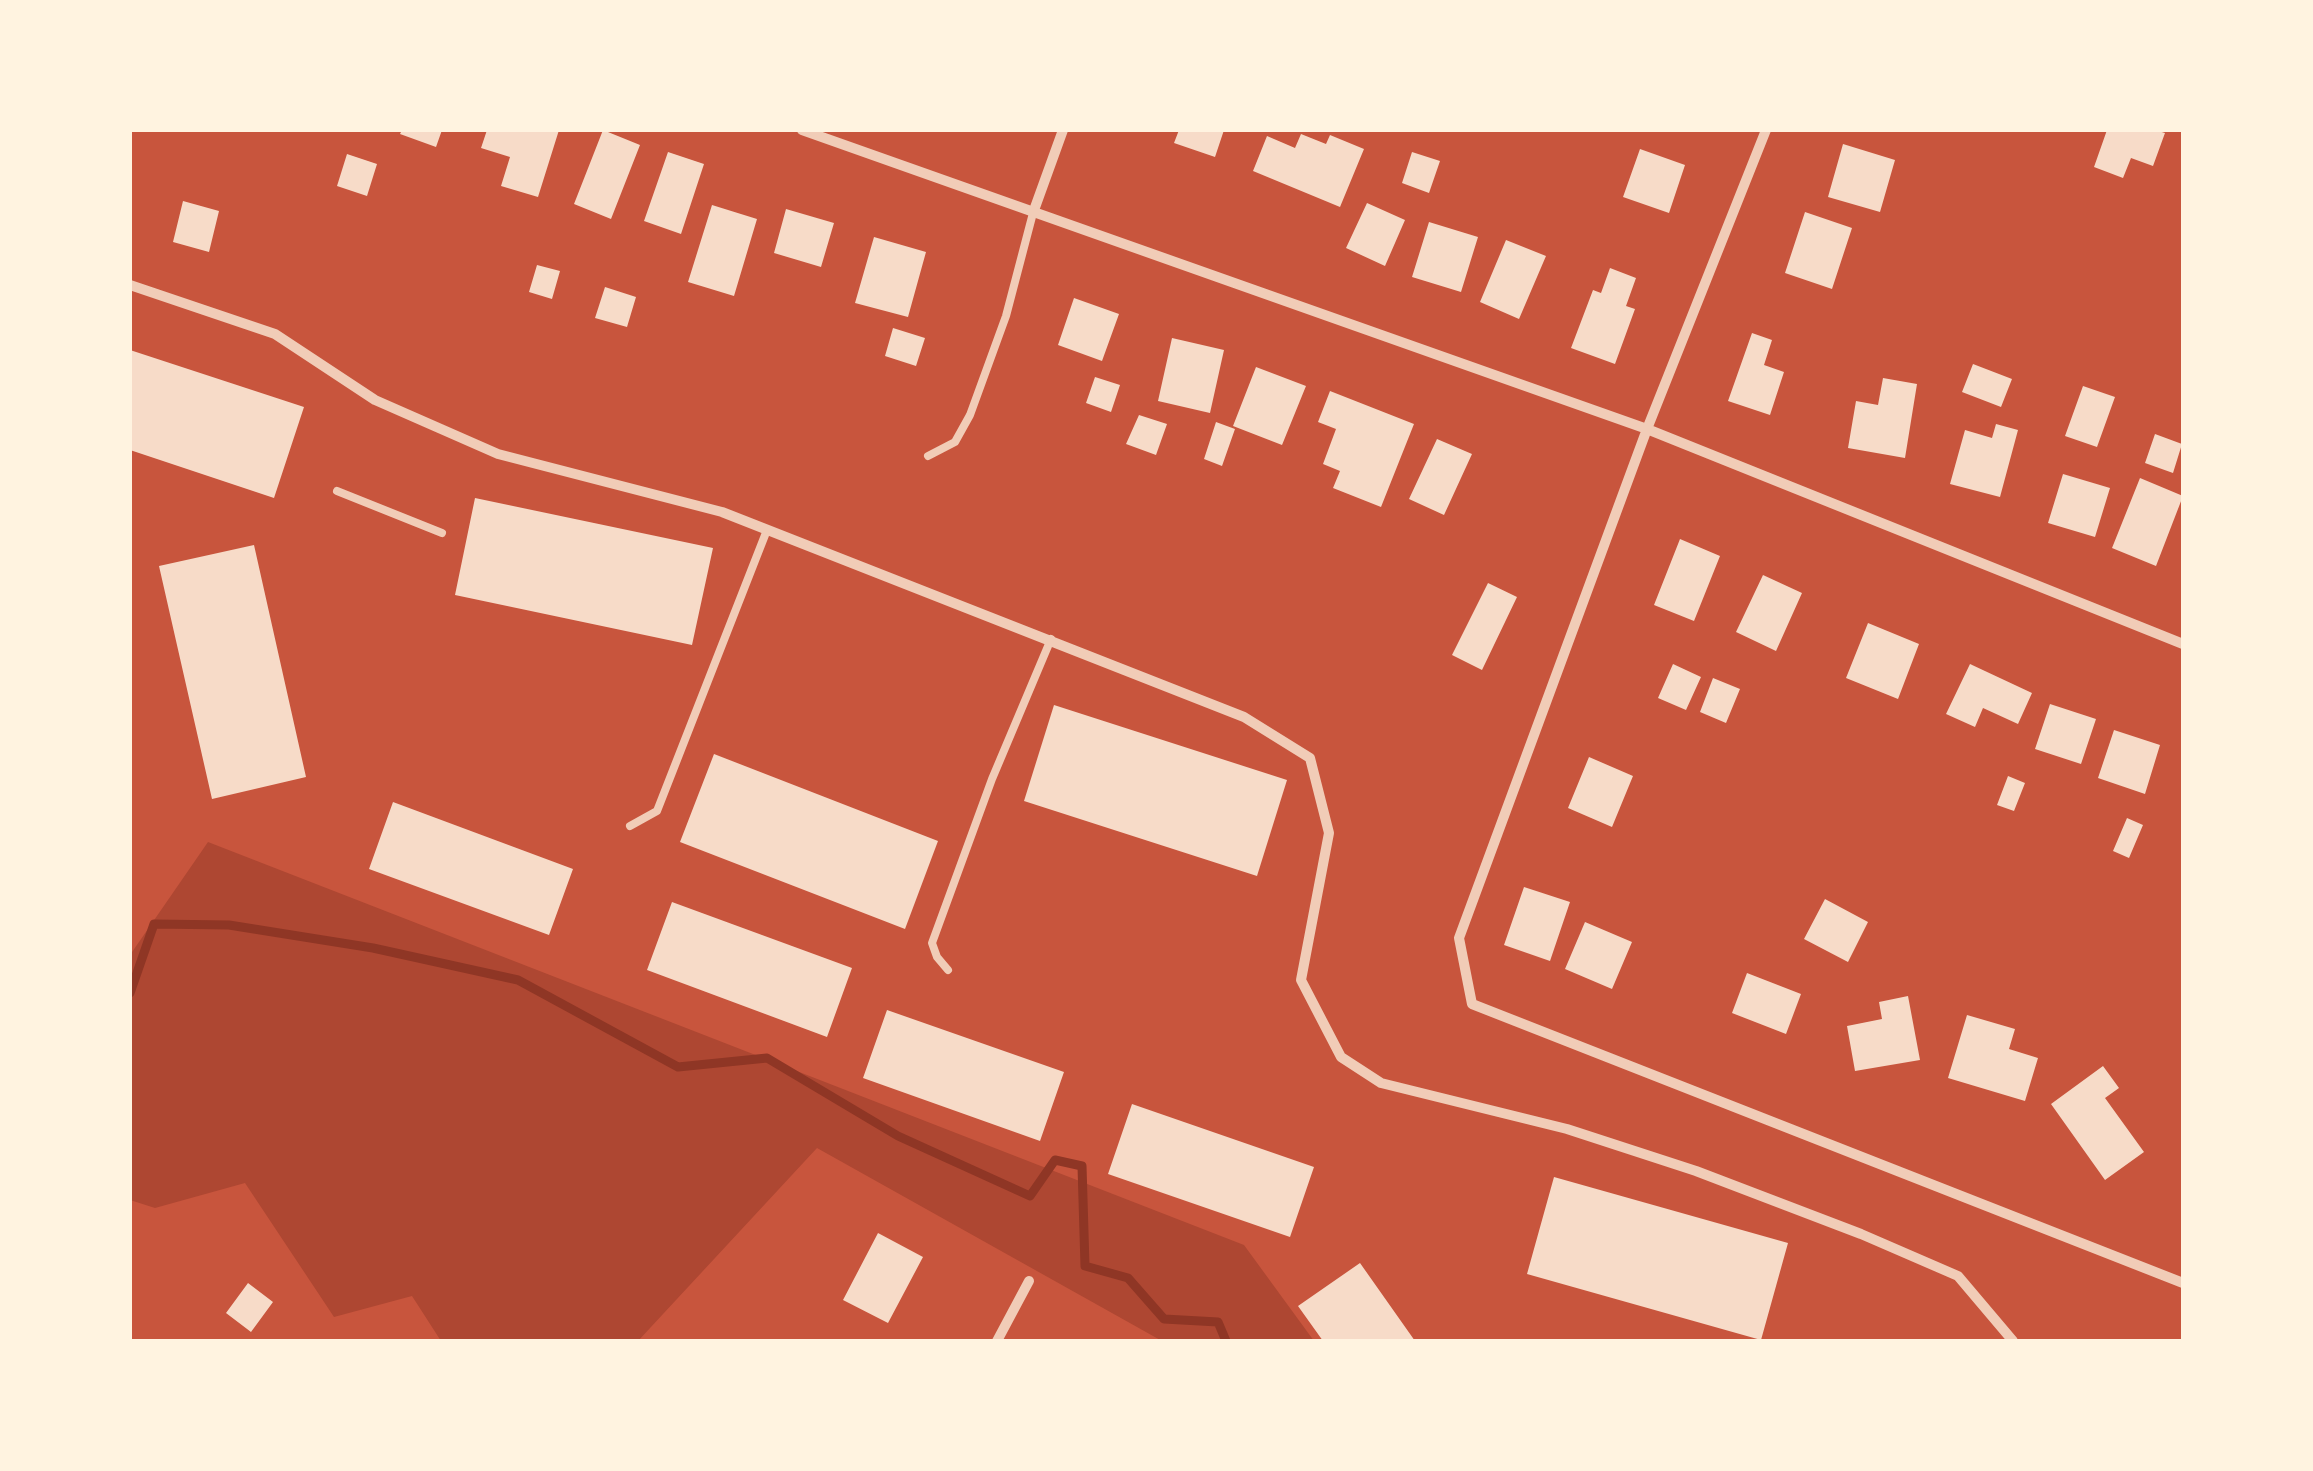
<!DOCTYPE html>
<style>
body{margin:0}
#map{position:relative;width:2313px;height:1471px;overflow:hidden;background:#c8553d;font-family:Poppins,sans-serif}
canvas{display:block}
.frame{position:absolute;inset:0;border:132px solid #fff3e0;pointer-events:none}
</style>
<div id="map">
<canvas width="2313" height="1471"></canvas>
<div class="frame"></div>
</div>
<script>
const ctx = document.querySelector('canvas').getContext('2d');
ctx.lineJoin = 'round';
function paint(path, color) { ctx.fillStyle = color; ctx.fill(path, 'evenodd'); }
function stroke(path, color, width, dash) { ctx.strokeStyle = color; ctx.lineWidth = width; ctx.lineCap = dash ? 'butt' : 'round'; ctx.setLineDash(dash || []); ctx.stroke(path); }
const green = new Path2D(`
 M208,842l1036,403 70,96h-152l-345,-193 -179,193h-197l-29,-45 -78,21 -89,-134 -90,25 -25,-8v-245z`);
const stream = new Path2D(`
 M130,993l24,-69 75,1 144,23 145,32 160,87 89,-9 131,78 132,60 25,-36 27,6 3,100 43,12 36,41 54,3 8,19`);
const building = new Path2D(`
 M402,130h40l-6,17 -36,-13z
 M487,130h72l-21,67 -37,-11 9,-29 -29,-9z
 M603,130l37,15 -29,74 -37,-15z
 M1179,130h45l-9,27 -41,-14z
 M2107,130h48l10,3 -12,33 -22,-8 -8,20 -29,-11z
 M1301,134l25,10 4,-9 34,14 -24,58 -87,-36 14,-35 28,12z
 M1843,144l52,16 -15,52 -52,-15z
 M1640,149l45,16 -16,48 -46,-16z
 M668,152l36,12 -23,70 -37,-13z
 M1412,152l28,9 -11,32 -27,-10z
 M347,154l30,10 -10,32 -30,-10z
 M183,201l36,10 -10,41 -36,-10z
 M1367,203l38,17 -20,46 -39,-18z
 M712,205l45,14 -23,77 -46,-14z
 M786,209l48,14 -13,44 -47,-14z
 M1805,212l47,16 -20,61 -47,-16z
 M1429,222l49,15 -17,55 -49,-15z
 M874,237l52,15 -18,65 -53,-14z
 M1506,240l40,16 -27,63 -39,-17z
 M537,265l23,6 -8,28 -23,-7z
 M1610,268l26,10 -10,28 9,3 -20,55 -44,-16 22,-58 8,3z
 M605,287l31,10 -9,30 -32,-9z
 M1074,298l45,16 -17,47 -44,-16z
 M893,328l32,10 -9,28 -31,-10z
 M1752,333l20,7 -8,25 20,7 -14,43 -42,-14z
 M1172,338l52,12 -14,63 -52,-12z
 M130,350l174,57 -30,91 -144,-48z
 M1973,364l39,15 -11,28 -39,-15z
 M1256,367l50,19 -24,59 -49,-19z
 M1095,377l25,8 -9,27 -25,-9z
 M1883,378l34,6 -12,74 -57,-10 8,-47 22,4z
 M2083,386l32,11 -18,50 -32,-11z
 M1330,391l84,33 -33,83 -48,-19 7,-17 -17,-7 13,-35 -18,-7z
 M1139,415l28,9 -11,31 -30,-11z
 M1216,422l19,7 -13,37 -18,-7z
 M1996,424l22,6 -18,67 -50,-13 15,-54 27,8z
 M2155,434l27,10 -9,29 -28,-10z
 M1437,439l35,15 -28,61 -35,-16z
 M2063,474l47,14 -15,49 -47,-14z
 M2140,478l43,18 -27,70 -44,-18z
 M475,498l238,50 -21,97 -237,-50z
 M1680,539l40,17 -26,65 -40,-16z
 M254,545l52,232 -94,22 -53,-233z
 M1763,575l39,18 -26,58 -40,-19z
 M1488,583l29,14 -35,73 -30,-15z
 M1868,623l51,21 -21,55 -52,-21z
 M1673,664l28,13 -15,33 -28,-12z
 M1970,664l62,29 -14,31 -35,-16 -8,19 -29,-13z
 M1713,678l27,11 -14,34 -26,-11z
 M2050,704l46,15 -15,45 -46,-15z
 M1054,705l233,75 -30,96 -233,-75z
 M2114,730l46,15 -15,49 -47,-16z
 M714,754l224,87 -33,88 -225,-87z
 M1589,757l44,19 -21,51 -44,-19z
 M2008,776l17,7 -11,28 -17,-6z
 M393,802l180,67 -24,66 -180,-66z
 M2127,818l16,7 -14,33 -16,-7z
 M1524,887l46,15 -20,59 -46,-16z
 M1825,899l43,23 -20,40 -44,-23z
 M672,902l180,66 -25,69 -180,-67z
 M1585,922l47,20 -20,47 -47,-20z
 M1747,973l54,21 -15,40 -54,-21z
 M1908,996l12,64 -65,11 -8,-45 35,-7 -3,-17z
 M887,1010l177,62 -24,69 -177,-63z
 M1967,1015l48,14 -6,20 29,9 -13,43 -77,-23z
 M2103,1066l16,22 -14,10 39,54 -39,28 -54,-76z
 M1132,1104l182,63 -24,70 -182,-63z
 M1554,1177l234,66 -27,97 -234,-66z
 M878,1233l45,24 -35,66 -45,-23z
 M1360,1263l55,78h-92l-25,-35z
 M248,1283l25,19 -22,30 -25,-19z`);
const service = new Path2D(`
 M928,456l27,-14 15,-27 36,-99 27,-103
 M337,491l105,42
 M630,826l27,-15 110,-281
 M948,970l-11,-13 -5,-14 60,-164 59,-140`);
const minor = new Path2D(`
 M802,130l845,299 536,215
 M1766,130l-119,299 -188,509 13,66 711,279
 M1033,213l30,-83
 M130,285l145,49 100,66 123,54 224,58 522,205 66,41 19,75 -28,147 40,77 40,26 186,46 129,42 165,63 97,42 55,65
 M997,1341l32,-60`);
paint(green, '#ae4732');
stroke(stream, '#8f3625', 9);
paint(building, '#f7dbc8');
stroke(service, '#f1ccb7', 8);
stroke(minor, '#f1ccb7', 10);
</script>
